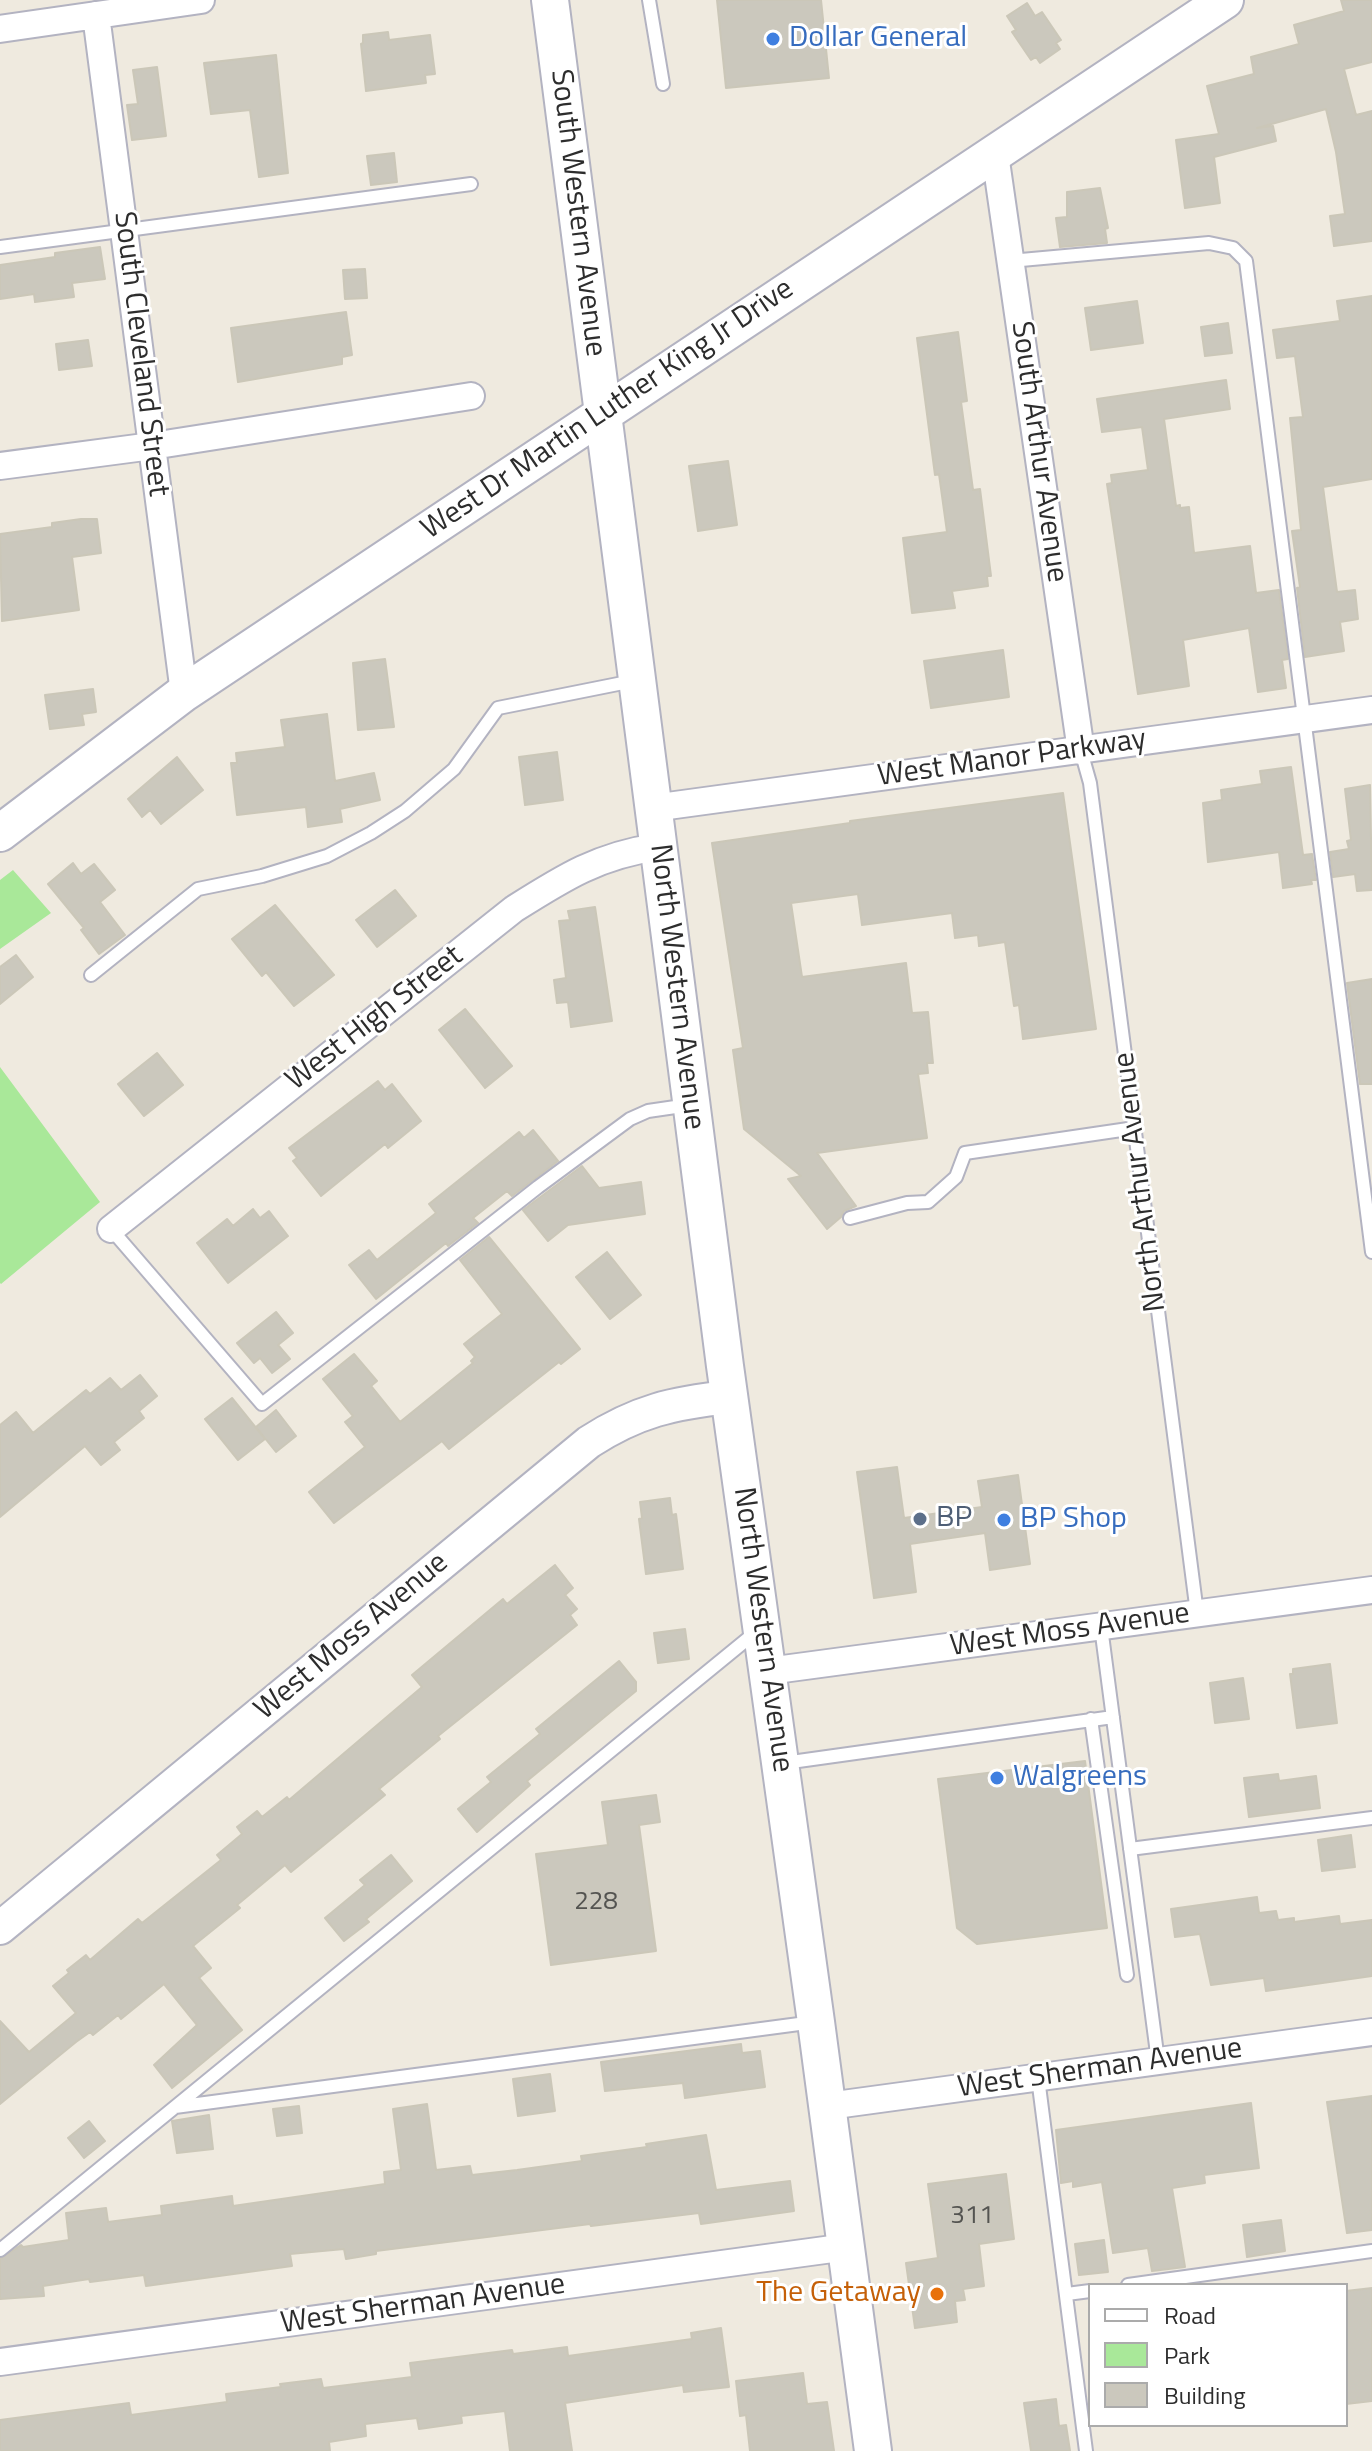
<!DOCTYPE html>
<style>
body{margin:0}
#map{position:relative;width:1372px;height:2451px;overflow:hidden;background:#efeadf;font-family:"Titillium Web",sans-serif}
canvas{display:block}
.legend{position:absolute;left:1088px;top:2283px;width:260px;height:144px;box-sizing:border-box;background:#fff;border:2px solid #ababab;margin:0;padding:10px 14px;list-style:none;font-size:24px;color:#2d2d2d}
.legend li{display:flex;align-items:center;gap:16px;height:40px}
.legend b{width:40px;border:2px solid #ababab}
</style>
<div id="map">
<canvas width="1372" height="2451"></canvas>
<ul class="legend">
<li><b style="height:10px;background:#fff"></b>Road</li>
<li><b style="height:22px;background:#a9e899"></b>Park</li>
<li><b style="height:22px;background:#cbc8bd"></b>Building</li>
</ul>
</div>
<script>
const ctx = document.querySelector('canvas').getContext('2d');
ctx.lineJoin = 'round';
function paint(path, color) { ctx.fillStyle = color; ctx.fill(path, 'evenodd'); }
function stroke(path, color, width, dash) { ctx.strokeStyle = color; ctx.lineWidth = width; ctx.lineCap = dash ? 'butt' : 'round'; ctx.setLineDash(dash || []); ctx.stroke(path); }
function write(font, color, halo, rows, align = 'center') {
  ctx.font = font + ' "Titillium Web",sans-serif'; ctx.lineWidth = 6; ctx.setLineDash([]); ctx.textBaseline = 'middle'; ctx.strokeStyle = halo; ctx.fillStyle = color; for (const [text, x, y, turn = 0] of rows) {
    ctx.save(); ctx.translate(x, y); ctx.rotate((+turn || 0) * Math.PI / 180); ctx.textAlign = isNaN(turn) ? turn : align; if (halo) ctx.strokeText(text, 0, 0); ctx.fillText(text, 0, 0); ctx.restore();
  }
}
const green = new Path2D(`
 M13,870l38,43 -51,36v-69z
 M0,1067l100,135 -99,82 -1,-1z`);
const building = new Path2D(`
 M717,0h104l8,78 -103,10z
 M1341,0h31v62l-28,7 12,46 16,-4v130l-38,5 -4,-30 15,-2 -9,-62 -10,-43 -69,19 16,-2 3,15 -62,16 6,46 -35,5 -9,-68 43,-6 -12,-48 47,-12 -3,-17 48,-13 -5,-19 50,-14z
 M1027,3l8,13 7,-4 19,28 -5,3 4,6 -20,14 -4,-6 -5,3 -19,-28 4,-2 -9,-14z
 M388,32l1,8 41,-5 5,39 -10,1 1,8 -60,8 -5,-47 2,-1v-8z
 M276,55l12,118 -29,4 -9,-67 -39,4 -7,-51z
 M157,67l9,69 -34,4 -5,-35 11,-1 -5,-34z
 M394,153l3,29 -26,3 -4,-29z
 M1100,188l8,40 -3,1 2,14 -47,4 -4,-29 11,-1v-25z
 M100,247l5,32 -33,4 2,14 -39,5 -1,-8 -34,5v-34l55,-8v-4z
 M365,269l2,29 -22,1 -2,-29z
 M1372,296v183l-49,8 14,105 18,-2 3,29 -18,3 4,29 -39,6 -8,-69 3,-1 -8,-56 9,-1 -11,-112 13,-1 -8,-61 -18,2 -4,-28 67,-9 -3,-20z
 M1137,301l6,42 -52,7 -6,-42z
 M346,312l6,43 -10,2v7l-104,18 -7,-54z
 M1228,323l4,30 -27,3 -4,-29z
 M958,332l9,69 -6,1 12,88 7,-1 11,87h-4l1,10 -36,5 3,17 -43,5 -9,-75 44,-6 -8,-58 -4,1 -18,-137z
 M88,340l4,26 -33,4 -3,-26z
 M1226,380l4,29 -66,10 12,87 4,-1v3l9,-1 5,46 56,-7 6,47 23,-3 9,69 -6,1 4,28 -28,4 -9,-64 -66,12 6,46 -51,8 -31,-210 5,-1 -1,-8 37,-5 -6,-43 -40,5 -5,-33z
 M728,461l9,64 -39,6 -9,-65z
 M81,519h16l4,34 -29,4 7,53 -77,11 -2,-87 52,-7v-4z
 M1003,650l6,47 -78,11 -7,-47z
 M385,659l9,68 -36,3 -5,-67z
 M93,689l3,23 -14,2 2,11 -34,4 -5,-34z
 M327,714l8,67 39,-8 6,27 -40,9 2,13 -34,5 -2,-20 -69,8 -6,-52h6l-1,-10 49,-6 -4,-27z
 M557,752l6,48 -38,5 -6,-48z
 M177,757l26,33 -42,34 -11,-14 -8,7 -14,-18z
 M1291,767l12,88 9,-1 4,26h-5l1,4 -29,4 -4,-36 -71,10 -5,-59 19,-3 -1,-10 41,-6 -2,-13z
 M1370,785l2,105 -15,1 -2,-17 -22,3 -3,-25 19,-3 -2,-8 4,-1 -6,-51z
 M1063,793l33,236 -73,10 -4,-34 -5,1 -9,-64 -26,4 -1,-11 -23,3 -3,-25 -90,12 -4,-31 -67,9 11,74 104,-14 6,50 16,-1 5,51h-6l1,10 -10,1 9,64 -110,15 39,53 -12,5 -3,6 -14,12 -39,-50 13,-3 -57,-47 -11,-79 10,-2 -31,-205 138,-20v-2z
 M73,863l8,11 13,-10 21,26 -15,12 25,33 -26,19 -18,-24 3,-2 -36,-44z
 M395,890l21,26 -39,31 -21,-27z
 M275,905l59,70 -40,31 -28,-34 -4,4 -30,-37z
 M595,907l17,114 -41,6 -3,-25 -11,1 -3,-23 12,-2 -7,-57 11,-1 -2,-9z
 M16,955l17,22 -33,27v-37z
 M1372,979v105h-12l-13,-101z
 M465,1009l47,57 -27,22 -46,-58z
 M157,1053l26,32 -39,31 -26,-32z
 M378,1081l7,9 7,-6 29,37 -33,27 -3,-4 -64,52 -28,-35 4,-3 -8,-10z
 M533,1130l25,31 -46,35 -5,-5 -34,27 5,5 -30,23 -2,-3 -70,56 -27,-34 20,-15 8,10 59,-47 -7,-9 90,-72 5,6z
 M582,1166l17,22 42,-6 4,32 -77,11 -20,16 -25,-31z
 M253,1209l7,9 9,-7 19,25 -60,47 -31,-40 30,-24 6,7z
 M489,1237l91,112 -19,15 -2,-2 -110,87 -7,-8 -108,82 -25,-31 56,-45 -20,-25 8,-6 -30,-37 31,-25 23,27 -6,5 29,36 73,-59 -2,-2 4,-4 -11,-13 38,-30 -42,-54z
 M607,1252l34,43 -31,24 -34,-42z
 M276,1312l17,21 -15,12 12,14 -18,14 -12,-15 -6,5 -17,-20z
 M140,1375l17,21 -18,15 5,7 -30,24 6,8 -19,15 -16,-19 -85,71v-92l16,-13 17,21 53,-43 4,4 20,-16 11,12z
 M232,1398l33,41 -27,21 -33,-41z
 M276,1410l20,26 -20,16 -20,-25z
 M897,1467l7,51 78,-11 -4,-26 40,-6 12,89 -40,6 -5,-37 -75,11 6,48 -42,6 -17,-126z
 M670,1498l2,17 4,-1 7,55 -37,5 -7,-55 3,-1 -2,-16z
 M555,1565l18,23 -8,7 12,14 -7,6 7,10 -139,111 2,3 -61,50 6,6 -94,77 -6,-7 -48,40 3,3 -47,38 18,22 -12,10 43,52 -70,58 -18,-23 43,-40 -33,-41 -43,35 -3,-4 -25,20 -3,-3 -14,10 -76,62v-83l29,31 47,-39 -23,-27 16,-13 -2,-3 19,-15 4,5 48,-41 4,4 79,-63 -4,-5 25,-21 -5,-7 20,-16 5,6 25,-20 2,3 133,-113 -10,-12 91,-76 4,5z
 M685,1629l4,30 -31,4 -4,-30z
 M619,1661l17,21v9l-109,90 3,4 -53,47 -19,-23 33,-27 -4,-5 53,-43 -4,-5z
 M1330,1664l7,59 -40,5 -7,-54h3v-5z
 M1243,1678l6,41 -34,4 -5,-40z
 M1085,1761l22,167 -130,16 -20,-16 -19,-149z
 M1278,1774l1,7 37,-5 4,32 -71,9 -5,-39z
 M656,1795l4,27 -21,3 17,126 -105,14 -15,-111 72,-9 -6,-43z
 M1351,1835l4,32 -33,4 -4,-31z
 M391,1855l21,26 -46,38 3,3 -25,19 -19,-23 40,-33 -5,-5z
 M1257,1897l2,16 17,-2 2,9 16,-2v4l45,-6 1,8 32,-4v56l-106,15 -2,-13 -53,7 -11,-51 -25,3 -4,-28z
 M741,2044l1,9 18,-2 5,36 -80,11 -2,-15 -78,8 -4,-29z
 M550,2074l5,37 -37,5 -5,-37z
 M1372,2096v134l-25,3 -20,-131z
 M1251,2103l8,65 -55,7 1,8 -33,5 13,79 -33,4 -4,-23 -35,5 -11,-71 -29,5v-6l-12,2 -5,-53z
 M427,2104l9,66 34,-4 2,9 45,-5 65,-9 -1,-5 66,-9 -1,-3 60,-9 10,55 74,-9 4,30 -93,13 -2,-11 -108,13 -1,-2 -214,27v3l-30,5 -2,-10 -54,5 2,12 -146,20 -2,-11 -54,7 -1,-3 -46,7 1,10 -44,3v-40l21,-14 2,2 46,-7 -3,-27 40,-5 2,14 54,-7 -1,-9 71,-10 1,10 152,-22 -1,-12 17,-2 -8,-61z
 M299,2106l3,27 -25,3 -4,-27z
 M209,2115l4,34 -36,4 -5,-32z
 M89,2121l16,20 -21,17 -16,-20z
 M1006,2174l8,65 -35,5 5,42 -21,3 2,11 -10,1 2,21 -42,6 -9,-65 32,-5 -10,-74z
 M1281,2220l4,31 -38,6 -4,-32z
 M1104,2240l4,32 -29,3 -4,-31z
 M1372,2288v113l-26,3v-113z
 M721,2328l8,59 -45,5 -1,-7 -118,18 7,48h-62l-5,-40 -44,5 1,7 -43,6 -2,-11 -52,6 1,12 -37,6 1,9h-330v-31l129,-17 2,12 96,-13 -1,-8 55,-7 -1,-3 41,-5 2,9 89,-11 -2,-14 102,-13 1,4 54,-7 1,9 124,-17 -1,-6z
 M803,2373l4,31 20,-2 7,49h-84l-4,-36 -6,1 -4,-35z
 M1056,2399l3,27 7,-1 4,26h-39l-7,-48z`);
const service = new Path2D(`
 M649,0l14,84
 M0,247l471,-63
 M1010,261l199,-18 24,5 13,13 126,991
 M1081,751l9,32 107,830
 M91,975l107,-86 64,-13 65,-20 44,-23 34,-22 49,-42 44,-61 135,-27
 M850,1218l57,-15 21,-1 28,-25 9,-24 170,-25
 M111,1229l151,175 276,-217 92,-68 18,-8 41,-6
 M1101,1627l57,434
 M1091,1719l36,256
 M784,1763l329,-46
 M1130,1849l242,-31
 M1038,2078l48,373
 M175,2107l639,-85
 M0,2250l756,-618
 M1128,2285l244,-34
 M1067,2294l23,-3`);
const minor = new Path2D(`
 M96,15l88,678
 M0,29l201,-29
 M995,154l86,597
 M0,466l152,-20 319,-50
 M653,808l719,-98
 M111,1229l403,-320c49,-31 85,-54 144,-62
 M768,1671l604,-81
 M828,2106l544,-74
 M0,2362l847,-115`);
const tertiary = new Path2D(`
 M0,1928l589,-486c48,-31 84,-39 140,-45`);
const secondary = new Path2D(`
 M550,0l175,1366 91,656 57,429
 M0,833l184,-140 1041,-693`);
const markers = [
 [773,39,8,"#3f7fe0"],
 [920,1519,8,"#5c6f8a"],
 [1004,1520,8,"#3f7fe0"],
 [997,1778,8,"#3f7fe0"],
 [937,2294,8,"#e8710a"]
];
const numberNames = [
 ["228",596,1903],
 ["311",972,2217]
];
const shopNames = [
 ["Dollar General",789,39],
 ["BP Shop",1020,1520],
 ["Walgreens",1013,1778]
];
const streetNames = [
 ["South Western Avenue",577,213,83],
 ["South Cleveland Street",140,354,83],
 ["West Dr Martin Luther King Jr Drive",608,410,-34],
 ["South Arthur Avenue",1038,452,82],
 ["West Manor Parkway",1012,759,-8],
 ["North Western Avenue",676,987,83],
 ["West High Street",375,1019,-38],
 ["North Arthur Avenue",1141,1182,-97],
 ["North Western Avenue",762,1630,82],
 ["West Moss Avenue",1070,1631,-8],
 ["West Moss Avenue",352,1637,-40],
 ["West Sherman Avenue",1100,2069,-8],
 ["West Sherman Avenue",423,2305,-8]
];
const serviceNames = [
 ["BP",936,1519]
];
const foodNames = [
 ["The Getaway",921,2294]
];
paint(green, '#a9e899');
paint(building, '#cbc8bd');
stroke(building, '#cbc7b8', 2);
stroke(service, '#b3b3c1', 16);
stroke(minor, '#b3b3c1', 30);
stroke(tertiary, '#b3b3c1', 36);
stroke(secondary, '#b3b3c1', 40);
stroke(service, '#fff', 12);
stroke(minor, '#fff', 26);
stroke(tertiary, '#fff', 32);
stroke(secondary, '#fff', 36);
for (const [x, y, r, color] of markers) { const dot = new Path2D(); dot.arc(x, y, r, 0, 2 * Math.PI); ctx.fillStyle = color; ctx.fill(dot); stroke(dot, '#fff', 3); }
write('26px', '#545451', null, numberNames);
write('30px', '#366cbe', '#fff', shopNames, 'left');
write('30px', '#2d2d2d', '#fff', streetNames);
write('30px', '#4e5e75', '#fff', serviceNames, 'left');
write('30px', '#c56008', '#fff', foodNames, 'right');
</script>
